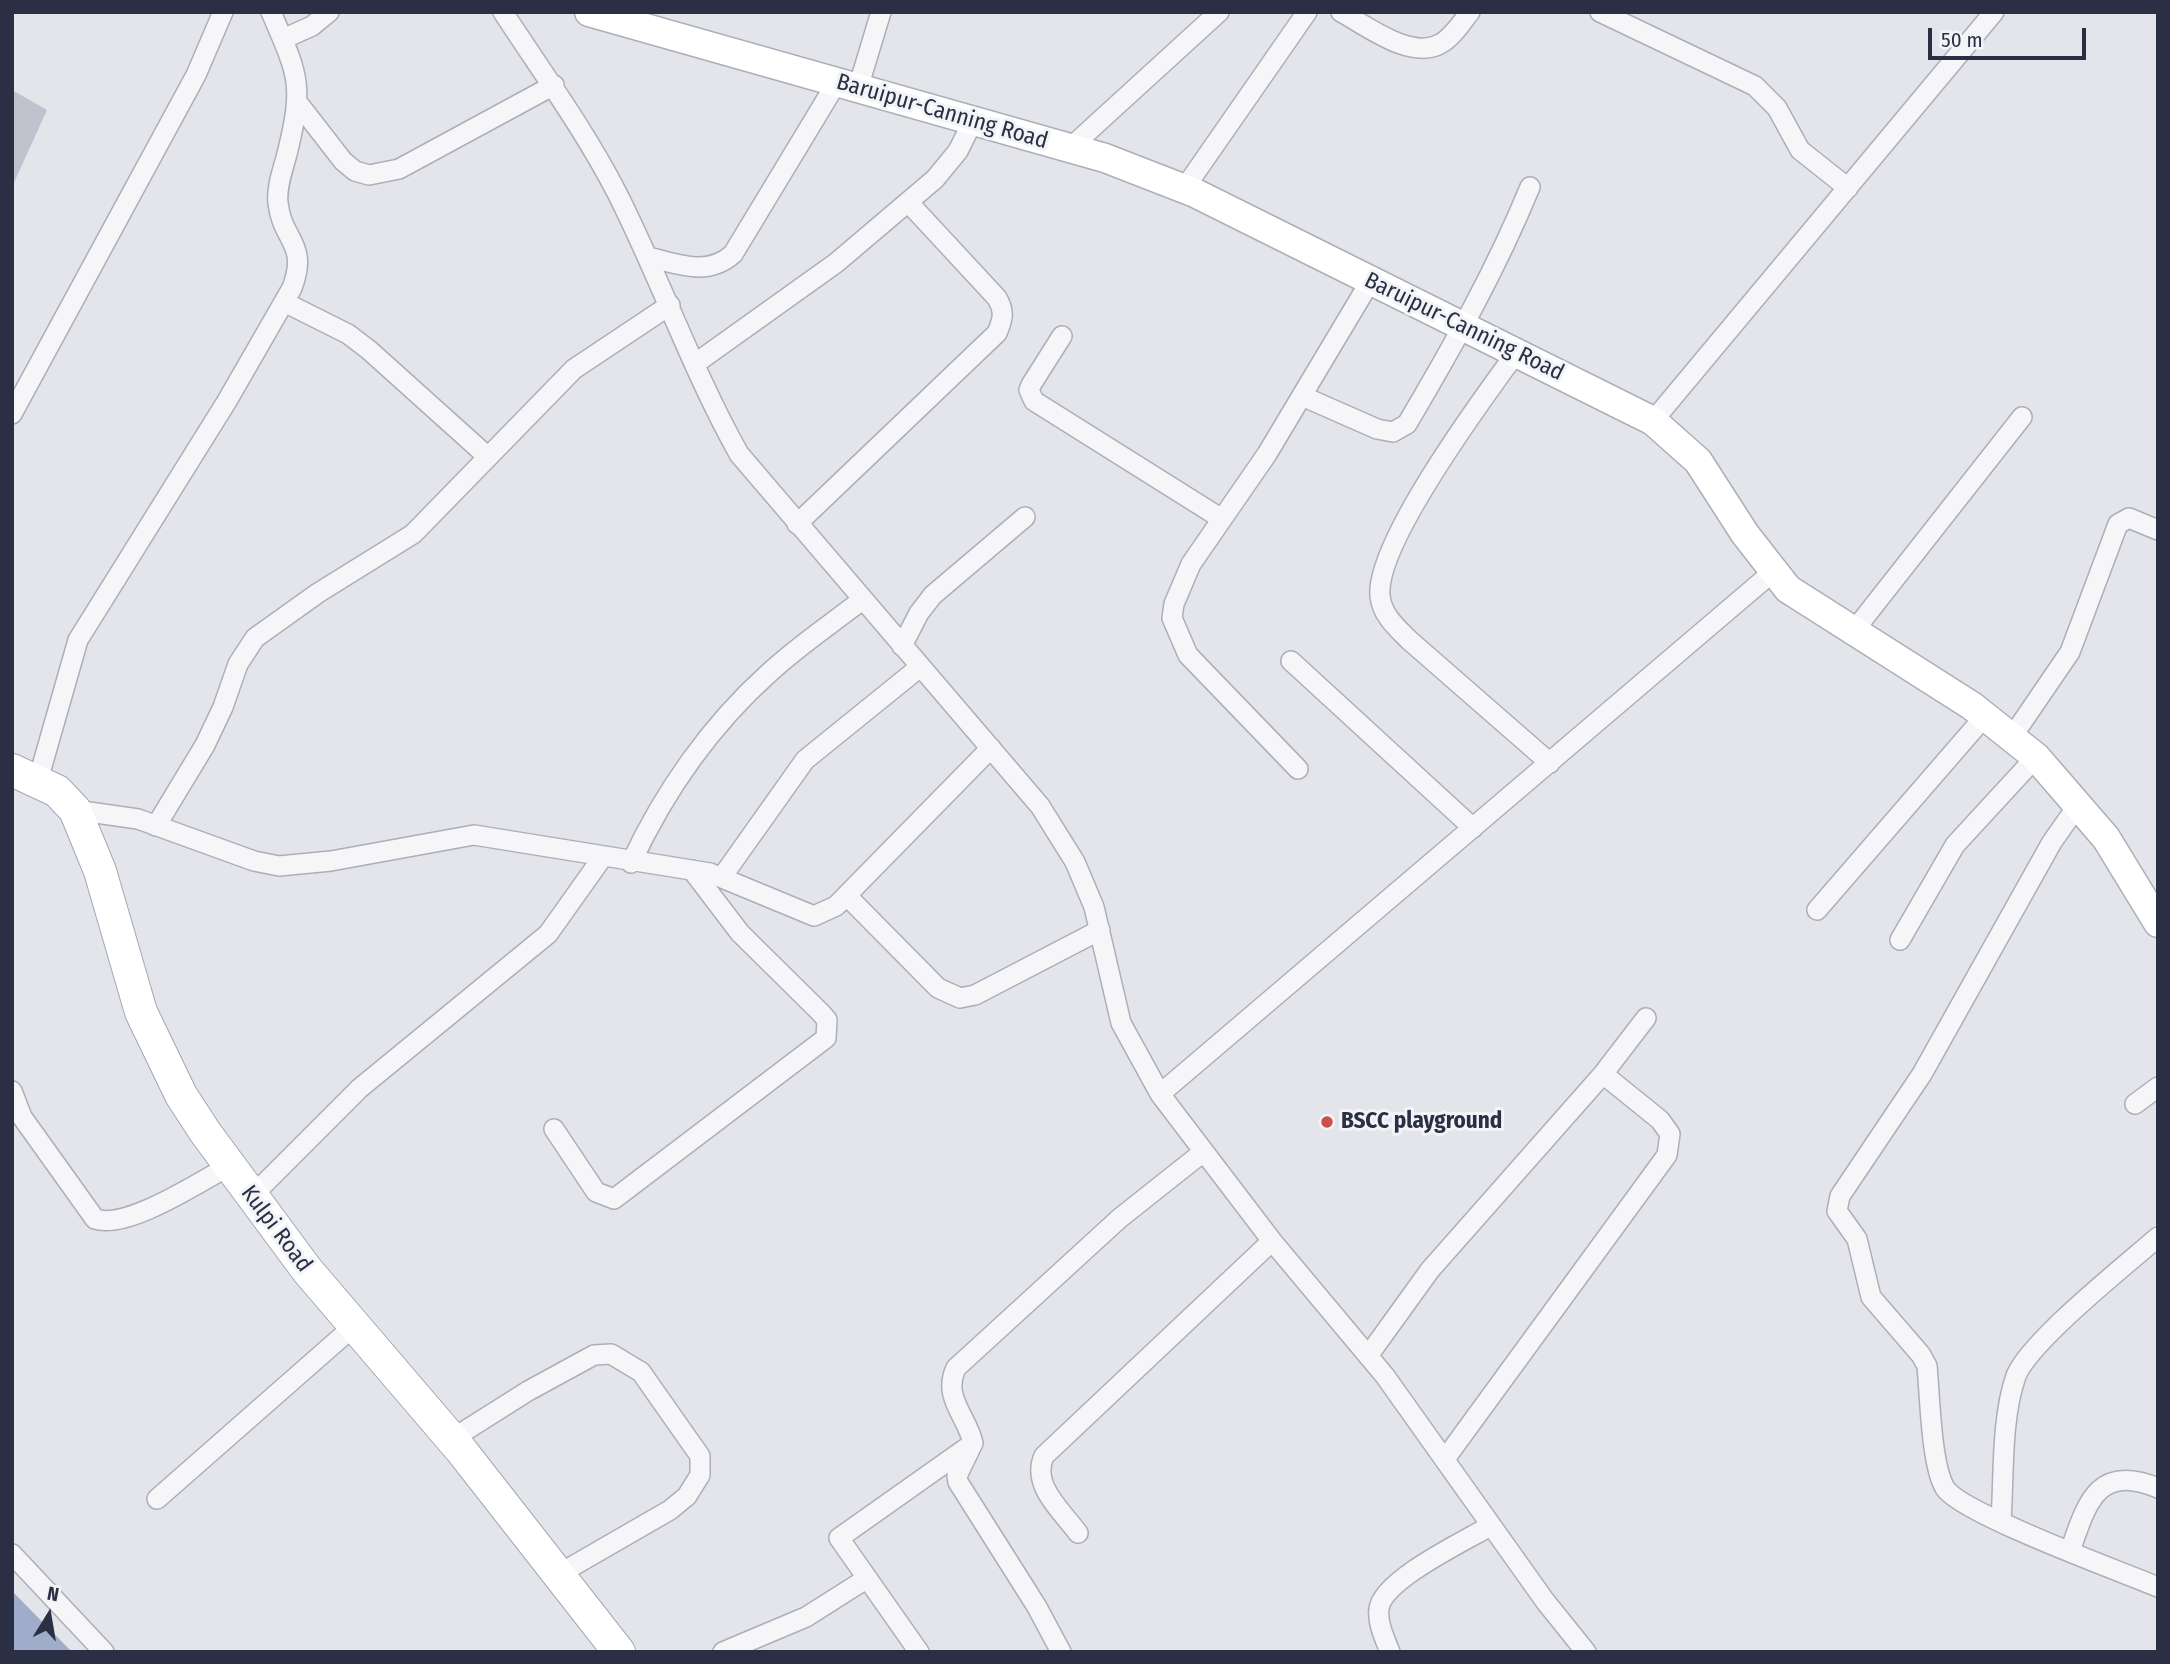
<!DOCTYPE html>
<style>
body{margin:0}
#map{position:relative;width:2170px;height:1664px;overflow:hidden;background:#e3e5eb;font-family:"Fira Sans Condensed",sans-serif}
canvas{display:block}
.frame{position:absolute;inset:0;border:14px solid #2b2f43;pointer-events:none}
.north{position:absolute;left:14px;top:1580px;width:70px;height:70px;-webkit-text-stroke:5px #f3f4f8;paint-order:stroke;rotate:11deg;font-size:19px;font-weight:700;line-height:28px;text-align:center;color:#2b2f43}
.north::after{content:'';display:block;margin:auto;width:24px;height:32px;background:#2b2f43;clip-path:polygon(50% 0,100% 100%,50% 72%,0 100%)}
.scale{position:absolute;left:1928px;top:28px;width:158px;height:32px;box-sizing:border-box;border:4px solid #2b2f43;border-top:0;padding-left:9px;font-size:21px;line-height:24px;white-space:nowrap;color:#2b2f43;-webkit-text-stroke:5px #f3f4f8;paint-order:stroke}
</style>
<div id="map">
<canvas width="2170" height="1664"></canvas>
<div class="frame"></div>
<div class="north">N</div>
<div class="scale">50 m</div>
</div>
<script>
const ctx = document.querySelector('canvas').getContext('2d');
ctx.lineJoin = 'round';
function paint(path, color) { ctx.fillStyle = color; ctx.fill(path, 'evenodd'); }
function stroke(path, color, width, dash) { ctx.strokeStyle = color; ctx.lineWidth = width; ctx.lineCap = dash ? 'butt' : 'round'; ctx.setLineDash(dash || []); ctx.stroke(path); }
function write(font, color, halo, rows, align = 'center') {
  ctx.font = font + ' "Fira Sans Condensed",sans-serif'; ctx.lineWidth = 6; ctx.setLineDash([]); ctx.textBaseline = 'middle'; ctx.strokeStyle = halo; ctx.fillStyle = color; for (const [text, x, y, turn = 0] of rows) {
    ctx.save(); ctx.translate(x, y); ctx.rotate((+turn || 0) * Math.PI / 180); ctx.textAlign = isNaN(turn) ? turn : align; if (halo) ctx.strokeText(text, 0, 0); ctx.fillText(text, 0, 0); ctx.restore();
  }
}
const water = new Path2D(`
 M12,1591l60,61h-60z`);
const building = new Path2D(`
 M12,90l35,20 -35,77z`);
const street = new Path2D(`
 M503,12c39,60 81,117 114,181 43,85 75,177 122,261l301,352 35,56 19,45 27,116 39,71 112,147 113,135 160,225 41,51
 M1341,12c26,14 69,48 99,32 12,-6 22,-22 30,-32
 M1600,12l155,74 22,22 23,42 48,38
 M283,39l29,-13 17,-14
 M858,88l23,-76
 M298,103l45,58 12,10 14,4 30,-6 155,-84
 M1070,148l149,-136
 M1184,189l123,-177
 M648,257c31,7 59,20 85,-3l104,-172
 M284,302l64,32 21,16 119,107
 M1062,336l-31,49 -2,5 5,11 188,118
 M1516,353c-33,45 -141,191 -136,243 2,19 16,31 29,44l141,123
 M696,363l140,-100 99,-84 23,-28 15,-30
 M1302,396l75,33 16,3 14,-8c46,-78 89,-154 123,-237
 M12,414l184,-339 27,-63
 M1653,421l341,-409
 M797,524l200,-191c6,-14 8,-21 0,-35l-89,-96
 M1853,632l169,-215
 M902,646l17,-33 14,-18 92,-78
 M1291,661l182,167
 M2012,737l58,-85 48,-128 11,-6 29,12
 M1298,769l-110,-114 -16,-37 2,-14 17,-40 76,-110 104,-174
 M38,780l40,-140 149,-239 65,-113c17,-45 -10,-47 -14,-85 -2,-17 6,-36 10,-53 16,-67 10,-75 -17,-138
 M2078,805l-26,37 -130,232 -82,122 -3,15 20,28 14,58 50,58 6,11c3,30 4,99 18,122 15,25 177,84 213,99
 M75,810l63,9 116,42 25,5 52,-5 143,-26 236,38 104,43 22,-10 155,-158
 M156,826l49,-81 18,-38 15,-43 17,-26 63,-45 95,-59 161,-165 96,-64
 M631,863c33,-71 80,-138 138,-190 29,-27 62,-49 93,-73
 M722,877l83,-117 115,-93
 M847,896l91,92 22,10 15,-3 125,-65
 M1817,910l168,-194
 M1900,940l55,-95 81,-88
 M12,1091l10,26 73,102c32,11 104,-37 134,-53
 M1160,1094l614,-523
 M2135,1104l23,-17
 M554,1129l42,63 18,7 212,-161 1,-18 -6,-7 -81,-80 -48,-63
 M251,1197l109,-109 188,-154 54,-76
 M1368,1356l62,-86 173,-196 43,-56
 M452,1439l76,-48 66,-36 17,-1 30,18 59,84v19l-13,21 -17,14 -111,64
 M1445,1459l222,-304 3,-21 -10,-14 -57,-46
 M157,1499l197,-173
 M2001,1521c3,-44 0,-103 15,-145 13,-34 110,-111 142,-139
 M1078,1533c-17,-23 -47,-48 -34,-77l228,-215
 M2070,1551c17,-48 27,-88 88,-63
 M12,1554l92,98
 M723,1652l83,-35 60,-38
 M919,1652l-80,-114 133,-94
 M1061,1652l-24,-45 -79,-125 -1,-6 16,-33c-6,-27 -31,-46 -17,-75l164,-150 82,-65
 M1390,1652c-5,-13 -13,-29 -11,-43 3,-29 86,-68 111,-83`);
const secondary = new Path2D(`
 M589,12l516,146 90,35 458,228 45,40 47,73 43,55 184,117 64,51 70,81 52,85`);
const primary = new Path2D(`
 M12,770l45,21 18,19 25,61 41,141 40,83 24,37 102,138 154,180 158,202`);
const markers = [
 [1327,1122,7,"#cd4f4a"]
];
const streetNames = [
 ["Baruipur-Canning Road",942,112,16],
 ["Baruipur-Canning Road",1464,327,26],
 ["Kulpi Road",276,1229,53]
];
const poiNames = [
 ["BSCC playground",1341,1122]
];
paint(water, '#9facca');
paint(building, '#c0c3ce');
stroke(street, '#acaeb9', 22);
stroke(secondary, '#acaeb9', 31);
stroke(primary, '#a2a7b7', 34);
stroke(street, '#f6f6f9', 19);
stroke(secondary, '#fff', 28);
stroke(primary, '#fff', 32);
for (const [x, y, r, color] of markers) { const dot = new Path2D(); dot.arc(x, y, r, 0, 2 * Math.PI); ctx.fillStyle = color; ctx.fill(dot); stroke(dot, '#f3f4f8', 2.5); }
write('23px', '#2b2f43', '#f3f4f8', streetNames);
write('bold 23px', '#2b2f43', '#f3f4f8', poiNames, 'left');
</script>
